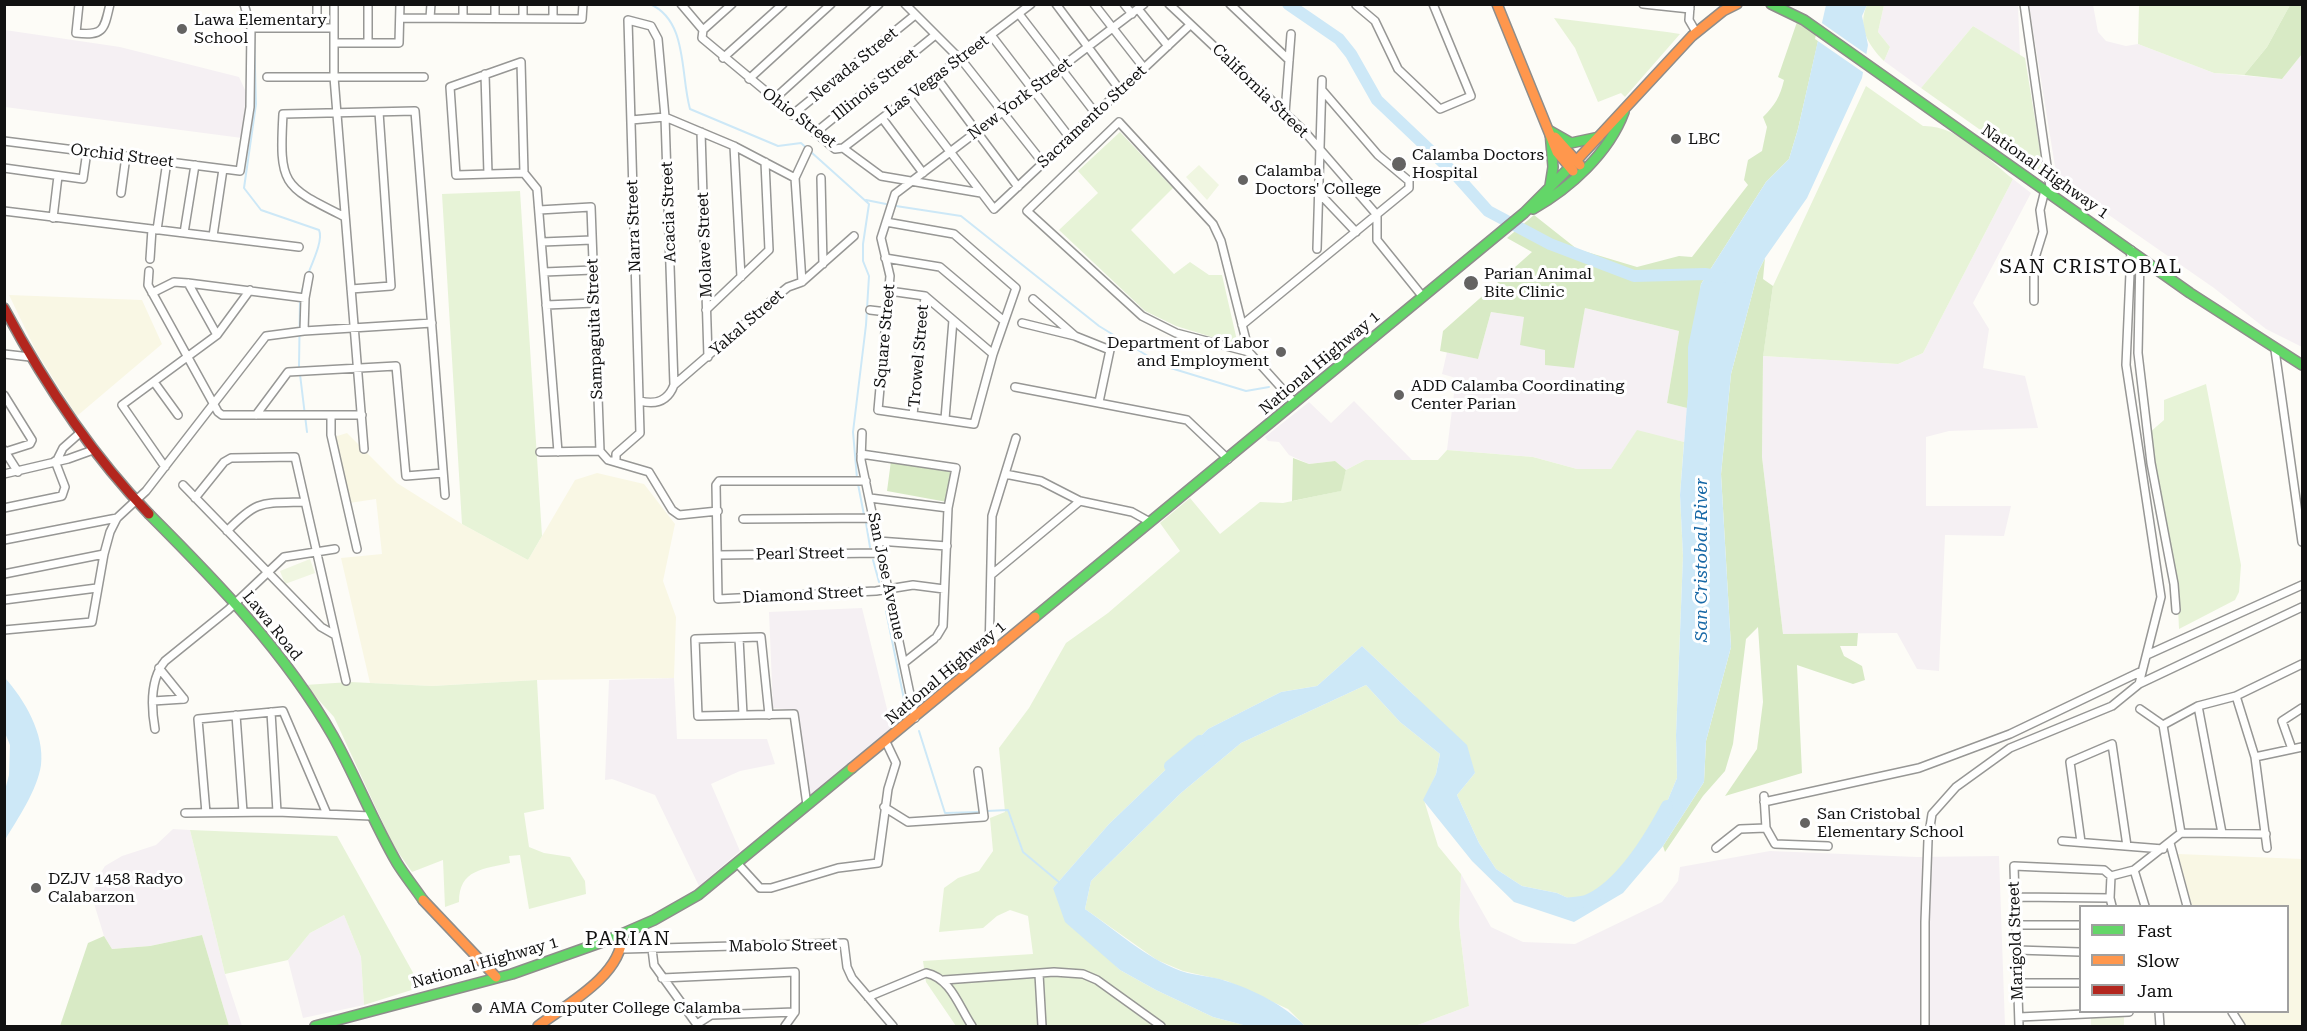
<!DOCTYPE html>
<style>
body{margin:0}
#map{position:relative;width:2307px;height:1031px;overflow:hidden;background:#fdfcf7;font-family:"Roboto Serif",serif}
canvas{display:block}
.frame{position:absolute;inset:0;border:6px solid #111;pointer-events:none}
.legend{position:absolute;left:2079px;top:905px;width:210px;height:108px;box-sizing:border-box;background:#fff;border:2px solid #a0a0a0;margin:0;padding:8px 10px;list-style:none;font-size:18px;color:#111}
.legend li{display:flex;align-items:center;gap:12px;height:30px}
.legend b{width:30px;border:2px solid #a0a0a0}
</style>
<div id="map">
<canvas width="2307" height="1031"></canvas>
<div class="frame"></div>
<ul class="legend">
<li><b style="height:8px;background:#63d668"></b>Fast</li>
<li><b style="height:8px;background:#ff974d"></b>Slow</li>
<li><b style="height:8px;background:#b3261e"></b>Jam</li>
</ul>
</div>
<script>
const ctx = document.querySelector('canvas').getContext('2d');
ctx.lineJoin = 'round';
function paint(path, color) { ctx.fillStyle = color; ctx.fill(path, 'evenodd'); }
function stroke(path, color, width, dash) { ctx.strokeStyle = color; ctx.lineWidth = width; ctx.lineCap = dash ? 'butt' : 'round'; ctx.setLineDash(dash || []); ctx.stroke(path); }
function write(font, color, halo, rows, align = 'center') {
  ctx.font = font + ' "Roboto Serif",serif'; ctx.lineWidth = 6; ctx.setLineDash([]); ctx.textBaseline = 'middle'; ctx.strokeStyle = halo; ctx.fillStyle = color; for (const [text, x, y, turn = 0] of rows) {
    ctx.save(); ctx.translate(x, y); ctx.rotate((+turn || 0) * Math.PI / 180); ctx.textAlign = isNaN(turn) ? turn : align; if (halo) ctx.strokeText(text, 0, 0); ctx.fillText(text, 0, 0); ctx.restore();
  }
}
const industrial = new Path2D(`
 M1884,5h134l2,51 -47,-30 -52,62 -37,-27 6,-14 -12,-15z
 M2029,5h64l5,27 8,9 20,5 12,-2 76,29 68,6 20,-25v293l-36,-18 -52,-41 -157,-109z
 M5,30l115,17 119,30 7,15 -4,46 -237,-31z
 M2013,179l18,14 -58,110 16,26 -6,39 42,8 13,52 -89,3 -23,6v69h85l-7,30 -59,-1 -6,136 -22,-2 -20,-36 -114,1 -21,-177 1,-101 135,8 25,-11z
 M1585,308l94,23 -12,72 20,5 -3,34 -47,-11 -26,38h-34l-44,-12 -86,-7 9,-72 -14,-4 5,-22 31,7 13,-47 33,5 21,33 28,18z
 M1354,401l59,60 -48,-1 -19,10 -11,-9 -26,3 -20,-9 -10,-13 -11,-1 -3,-4 44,-35 22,21z
 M862,608l30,121 -84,67 -11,-86 -24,-2 -4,-96z
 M674,678l3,61h90l8,25 -35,7 -29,13 29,67 -41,35 -44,-91 -43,-16 -7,1 4,-100z
 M173,829l17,1 35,144 17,52h-13l-27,-91 -52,11 -38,3 -8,-13 -12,-39 6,-20 7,-11 17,-10 34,-11z
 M1770,851l147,6 82,-1 6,170h-590l54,-20 -10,-82 2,-50 30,53 32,15 52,2 87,-42 16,-21 2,-14z
 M344,915l17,42 3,48 -61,13 -15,-58 22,-27z`);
const farmland = new Path2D(`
 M9,295l133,5 20,44 -85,72 -40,-63z
 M347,433l50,50 65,41 66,36 47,-80 22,-7 47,11 31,40 -12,57 13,36 -2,61 -137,2 -105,6 -62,-3 -29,-125 41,-4 -6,-55 -27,4 -15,-66z
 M2178,854l124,5v167h-56l-9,-14h51v-106h-96z`);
const green = new Path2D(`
 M1867,5h17l-6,27 12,15 -6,14c-16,-16 -27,-34 -17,-56z
 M2139,5h151l-23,42 -23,28 -30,-2 -76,-29z
 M1554,18l113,14 13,2 -55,63 -4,-4 -23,9 -23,-54z
 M1973,26l52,32 19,117 -123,-87z
 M1866,86l57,40c35,-1 64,33 90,53l-90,174 -25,11 -135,-8 10,-70z
 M1120,132l53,56 -42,42 43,44 16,-12 19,13h13l16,70 -62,-19 -31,-15 -86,-81 39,-37 -20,-22z
 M520,191l22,345 -14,24 -66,-36 -20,-330z
 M2206,384l35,181 -2,27 -4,8 -56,29 -2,-44 -28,-152 15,-13v-20z
 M1637,430l47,12 -4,53 3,61 -7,179 1,43 -28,67 -45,47 -23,12 -24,-11 -35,-7 -26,-17 -17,-26 -22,-48 18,-22 -61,-78 -52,-49 -45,40 -36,6 -73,37 -99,95 -56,64 44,60 23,22 36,20 57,27 34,9h-291l-30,-44 -3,-21 110,-7 -5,-38 -18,-6 -13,6 -14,12 -44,4 5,-44 14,-10 21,-7 14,-20 -3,-33 15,-6 -6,-64 30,-40 37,-65 42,-30 72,-62 -20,-28 30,-25 30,36 40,-32 23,1 57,-12 6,-21 19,-10h73l9,-10 86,7 44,12h34z
 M537,680l7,129 -20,4 5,34 15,6 26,4 15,24 1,13 -57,15 -9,-54 -11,1 1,7c-26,6 -51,6 -51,39l-14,5 -2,-47 -31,12 -19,-27 -59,-128 -29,-32 45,-3 82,4z
 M1366,685l34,37 40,32 -4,20 -12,26 14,46 23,28 -2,50 10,82 -54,20h-110l-17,-17 -61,-28 -44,-10 -26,-11 -72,-51 6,-28 90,-88 60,-50z
 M190,830l147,6 84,151 -57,18 -3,-48 -17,-42 -34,18 -22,27 -63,14z`);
const forest = new Path2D(`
 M2290,5h12v49l-20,25 -38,-4 23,-28z
 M1797,22l22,15 -21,92 -9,30 -23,23 -65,102 -14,124 -20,-5 12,-72 -94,-23 -11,60 -29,-3v-15l-25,-5 4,-28 -33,-5 -13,47 -38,-8 3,-20 89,-79 -25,-14 27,-23 43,34 60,18 42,-11 13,1 56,-72 -4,-5 4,-20 14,-9 5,-24 -4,-10c12,-12 17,-20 21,-37l-6,-3z
 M1765,258l-2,21 10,7 -10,71 -1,100 21,177 75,-1 -1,13h-17l4,10 18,10 3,14 -12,4 -56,-19 5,108 -77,23 32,-47 6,-47 -5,-75 -12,12 -13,105 -8,27 -22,25 -38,56 -2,-6 41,-64 2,-41 25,-94 -10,-173 10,-100 27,-102z
 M1293,458l16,6 26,-3 11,9 -5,21 -49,10z
 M891,461l60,8 -4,33 -60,-11z
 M202,935l27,91h-169l28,-83 16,-7 8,13 38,-3z`);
const pitch = new Path2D(`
 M1199,165l20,20 -12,15 -21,-23z
 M310,559l5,14 -30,11 -5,-13z
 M2091,1015l33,1v10h-33z`);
const water = new Path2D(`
 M1826,5h41l-5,11 6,29 -6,33 -55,120 -42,60 -7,14 -27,102 -10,100 10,173 -25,94 -2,41 -41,64 -40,47 -49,29 -60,-20 -42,-41 -49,-61 13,-26 4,-20 -40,-32 -34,-37 -125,58 -60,50 -90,88 -6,28c32,22 59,48 96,62 15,5 31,5 45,10 29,9 59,25 79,45h-58l-34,-9 -57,-27 -36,-20 -55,-48 -12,-34 56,-64 99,-95 73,-37 36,-6 45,-40 105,99 8,28 -18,22 22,48 17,26 26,17 35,7 24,11 23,-12 45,-47 28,-67 -1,-43 7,-179 -3,-61 8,-103v-45l13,-63 65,-102 23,-23 9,-30z
 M5,678c19,21 40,56 36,87 -4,26 -23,53 -36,75v-50l4,-15 1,-30 -5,-12z`);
const pier = new Path2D(`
 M1819,21l50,35 -2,19 -52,-36z`);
const stream = new Path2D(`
 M248,4l3,11
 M650,4c38,17 30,69 40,105l88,37 23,-3 68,61 -6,40v17l6,15 -3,49 -13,107 4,46
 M254,33l2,71 -12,84 17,22 58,20c6,13 -15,47 -18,65
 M866,200l20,4
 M896,206l65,10 138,110 65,40 82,25 23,-4
 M300,300l-1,66 8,66
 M858,484l6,31
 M866,523l4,24
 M873,560l6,22
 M886,611l21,103
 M919,731l26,82 35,-1
 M987,811l21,-1 15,42 37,31
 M2169,855l6,20`);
const river = new Path2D(`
 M1288,4l51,35 12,15 26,46 78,74 33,37 62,33 84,32 71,-2 17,3
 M1170,766l30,-25
 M1563,904c7,-1 16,-1 23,-3 35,-14 64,-63 81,-95`);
const street = new Path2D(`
 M79,4l-3,29c28,3 28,-3 34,-29
 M334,4v73l30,372
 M368,4v39
 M681,4l22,26 -1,8 133,111 8,-1 38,28 100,17
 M905,4l59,59 79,100
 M1056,4l64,86
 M1094,4l50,64
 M1124,4l8,10
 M1169,4l136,128 72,83v25l46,57
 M1230,4l59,56
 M1643,4l47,5
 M2024,4l27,190
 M1356,5l19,16 23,48 42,40 31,-13 -38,-92
 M1690,6l-1,14 7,12
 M1138,9l30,37
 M1019,14l77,100
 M400,18l182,1 1,-15
 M430,18l1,-14
 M463,18v-14
 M495,18v-14
 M523,18v-14
 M553,19v-15
 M251,28h83
 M317,28v-24
 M703,30l29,-26
 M991,35l79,103
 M334,43h65l1,-39
 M723,58l60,-54
 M485,74l3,100
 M267,77h157
 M936,77l82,110
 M749,79l82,-75
 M909,98l85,111 196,-184
 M773,100l106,-96
 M1285,113l6,-79
 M792,115l123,-100
 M882,118l41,55
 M631,120l34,-3 69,29 61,32
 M701,132l7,225
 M815,133l119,-97
 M4,141l236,30 10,-64 1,-79 -7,-24
 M734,146l7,131
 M843,148l188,-144
 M4,168l79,11 4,-28
 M524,173l-68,2 -6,-88 71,-25 3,111 13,16 21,263
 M821,178l2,86
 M121,193l5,-37
 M1319,193l37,39
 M539,210l52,-3 9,244
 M4,211l295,36
 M345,217c-62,-31 -66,-31 -62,-103l132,-3 30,384
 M53,218l5,-42
 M886,222l68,12 62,54 -23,66 -19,70 -96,-14 12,-134 -9,-38 14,-44 249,-190
 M157,230l10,-69
 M184,233l11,-68
 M213,236l10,-67
 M542,242l50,-2
 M1317,249l5,-169
 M2140,257l-2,96 13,110 23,121 2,26
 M885,258l55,9 64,54
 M150,259l2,-30
 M149,271l-1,14 70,127 4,3h140
 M544,272l49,-2
 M802,282l-7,-104 13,-28
 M188,283l29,52
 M351,289l40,-3 -12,-174
 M889,291l36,5 68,58
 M152,293l22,-11 14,1 117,15
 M1033,299l42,37
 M2034,301v-40l9,-29 -3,-22 5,-20
 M546,305l49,-2
 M706,310l63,-60 -4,-88
 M870,310l17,2
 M1022,323l53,13 35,14 -11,52
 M1242,325l167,-137v-7l-31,-26 -56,-65
 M304,331l1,-33 4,-22
 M2275,350l27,192
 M1249,352l-73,-19 -34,-17 -115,-105 92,-89 94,102 8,17 28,111 46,51
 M4,354l26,3
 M154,382l24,33
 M1015,387l172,33 41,39
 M4,395l28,45 -2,4 -25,8
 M640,401c16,4 28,0 34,-16l104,-90 10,-8 14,-5 52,-46
 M256,415l32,-43 108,-6 10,110 37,-3
 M331,415v20l26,114
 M913,415l12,-119
 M945,419l8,-99
 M862,433l-1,27 54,258
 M4,450l14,22
 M600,451l8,9 41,12 23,38 7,5 39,-4
 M540,452l60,-1
 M861,454l95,14 -8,40 -5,118 -6,10
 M57,460l6,-12 18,-16
 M616,461v-7l24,-21 -12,-413 23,6 7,13 7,78 9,268
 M165,467l-43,-62 95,-70 33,-45
 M4,474l64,-15 25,-9
 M1005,474l36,7 39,20 52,11 18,10
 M866,481h-147l-3,4 2,114 158,-8 37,-6 31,4
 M183,485l138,142 14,8
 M195,498l29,-36 7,-4 64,-1 51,224
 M870,498l78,10
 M4,508l58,-12 3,-9 -10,-26
 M743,519l131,-1
 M227,531c30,-31 34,-28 77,-29
 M4,540l113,-22
 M878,541l69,5
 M719,555l161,-2
 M4,574l100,-20
 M991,575l89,-74
 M4,600l93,-12
 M4,630l88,-8 12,-68 6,-22 7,-14 29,-27 120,-155 38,-5 128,-8
 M739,638l4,77
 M989,654l3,-138 24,-78
 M2147,655l155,-70
 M905,662l29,-23
 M159,668l25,31
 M2139,684l163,-77
 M2236,696l19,61 12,91
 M153,701l31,-2
 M2198,706l24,127
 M2140,709l23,16
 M271,712l6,100
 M236,715l7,97
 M769,715l-8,-78 -66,2 3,77 96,-2 13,91
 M155,729c-4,-23 -5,-50 10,-68l63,-51 56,-53 51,-8
 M2292,749l-10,-28 20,-13
 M2255,757l47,-10
 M1764,796l2,32 9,16 53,2
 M1764,802l155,-34 91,-34 132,-63
 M884,807l24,15 76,-5 -6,-46
 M185,813l92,-1 94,4
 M206,813l-8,-94 85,-8 44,103
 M2181,833l85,1
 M2062,841l101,8
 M2081,842l-11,-80 42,-18 15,102
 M2170,843l17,63
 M1716,848l24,-19 26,-1
 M738,864l22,24h11l67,-20 40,-5 10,-74 8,-26 -10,-21
 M2134,870l11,36
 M2111,876l23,-6 47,-37 -18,-108 35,-19 38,-10 66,-32
 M2015,897l95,1
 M2016,925h64
 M624,949l220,-6 3,24 5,11 41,48
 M652,949l2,16 44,61
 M2017,950l63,2
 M1039,974l3,52
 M662,978l133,-6v40l-10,14
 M944,980l110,-8 29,2 14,6 64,46
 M2017,983h63
 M868,997l58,-24c25,5 33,34 46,53
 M2159,1012l1,14
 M2232,1012l9,14
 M2019,1017l110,-5
 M697,1024l14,-9 84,-3
 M1925,1026v-104l3,-82 4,-26 24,-27 54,-39 102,-42 27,-22 22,-87 -35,-232 5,-115
 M2019,1026l-5,-160 90,4 7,6 -1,22 2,8`);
const fast = new Path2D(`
 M1771,4l33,16 386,273 112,72
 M1550,131l3,36 -3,19
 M1550,131l21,12 28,-6
 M1533,209c37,-21 76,-56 91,-97
 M149,514c68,68 136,138 184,222 23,41 40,86 64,127 8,13 18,25 26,37
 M1035,617l489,-404 53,-53
 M315,1026l197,-52 96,-34 46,-20 44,-25 154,-127`);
const slow = new Path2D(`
 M1497,4l60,148 16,19
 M1555,137l25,28
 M1577,160l115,-124 31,-25 14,-7
 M852,768l183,-151
 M423,900l73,77
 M538,1026c28,-21 84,-51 84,-90`);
const jam = new Path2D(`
 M4,308c39,73 87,146 145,206`);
const markers = [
 [182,29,6,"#646362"],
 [1676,139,6,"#646362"],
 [1399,164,8,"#646362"],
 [1243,180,6,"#646362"],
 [1471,283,8,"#646362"],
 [1281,352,6,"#646362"],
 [1399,395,6,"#646362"],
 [1805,823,6,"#646362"],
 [36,888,6,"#646362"],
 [477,1008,6,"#646362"]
];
const poiNames = [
 ["Lawa Elementary",194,20],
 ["School",194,38],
 ["LBC",1688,139],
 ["Calamba Doctors",1412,155],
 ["Hospital",1412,173],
 ["Calamba",1255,171],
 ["Doctors' College",1255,189],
 ["Parian Animal",1484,274],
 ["Bite Clinic",1484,292],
 ["Department of Labor",1269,343,"right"],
 ["and Employment",1269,361,"right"],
 ["ADD Calamba Coordinating",1411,386],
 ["Center Parian",1411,404],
 ["San Cristobal",1817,814],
 ["Elementary School",1817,832],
 ["DZJV 1458 Radyo",48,879],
 ["Calabarzon",48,897],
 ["AMA Computer College Calamba",489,1008]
];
const streetNames = [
 ["Nevada Street",854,65,-39],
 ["Las Vegas Street",937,76,-37],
 ["Illinois Street",875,85,-39],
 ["California Street",1260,91,44],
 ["New York Street",1020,99,-37],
 ["Sacramento Street",1092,117,-43],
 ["Ohio Street",799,118,37],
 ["Orchid Street",122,156,7],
 ["National Highway 1",2045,172,35],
 ["Acacia Street",669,212,-92],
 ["Narra Street",634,226,-92],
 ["Molave Street",705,245,-92],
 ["Yakal Street",747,323,-41],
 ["Sampaguita Street",595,329,-92],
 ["Square Street",885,336,-85],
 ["Trowel Street",919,356,-85],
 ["National Highway 1",1320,363,-40],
 ["Pearl Street",800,554,-1],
 ["San Jose Avenue",886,576,78],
 ["Diamond Street",803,595,-3],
 ["Lawa Road",272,626,51],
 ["National Highway 1",946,673,-40],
 ["Marigold Street",2016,941,-92],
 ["Mabolo Street",783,946,-1],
 ["National Highway 1",485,963,-16]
];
const waterNames = [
 ["San Cristobal River",1702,560,-90]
];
const quarterNames = [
 ["SAN CRISTOBAL",2091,267],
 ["PARIAN",628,939]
];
paint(industrial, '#f5f0f3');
paint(farmland, '#f9f7e4');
paint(green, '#e7f3d7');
paint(forest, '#d8eac5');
paint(pitch, '#f0f6e1');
paint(water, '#cde8f7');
paint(pier, '#fdfcf7');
stroke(stream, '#cde8f7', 2);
stroke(river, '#cde8f7', 12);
stroke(street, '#979795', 10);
stroke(fast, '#8e8d8b', 12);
stroke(slow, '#8e8d8b', 12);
stroke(jam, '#8e8d8b', 12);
stroke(street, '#fffffe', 7);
stroke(fast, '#63d668', 9);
stroke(slow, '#ff974d', 9);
stroke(jam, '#b3261e', 9);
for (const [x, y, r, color] of markers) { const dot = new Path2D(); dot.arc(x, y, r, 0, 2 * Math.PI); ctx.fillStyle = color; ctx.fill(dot); stroke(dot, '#fff', 2); }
write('16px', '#111', '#fff', poiNames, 'left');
write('16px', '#111', '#fff', streetNames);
write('italic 18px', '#1768a6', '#fff', waterNames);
ctx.letterSpacing = '1.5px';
write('20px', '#111', '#fff', quarterNames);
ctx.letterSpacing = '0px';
</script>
